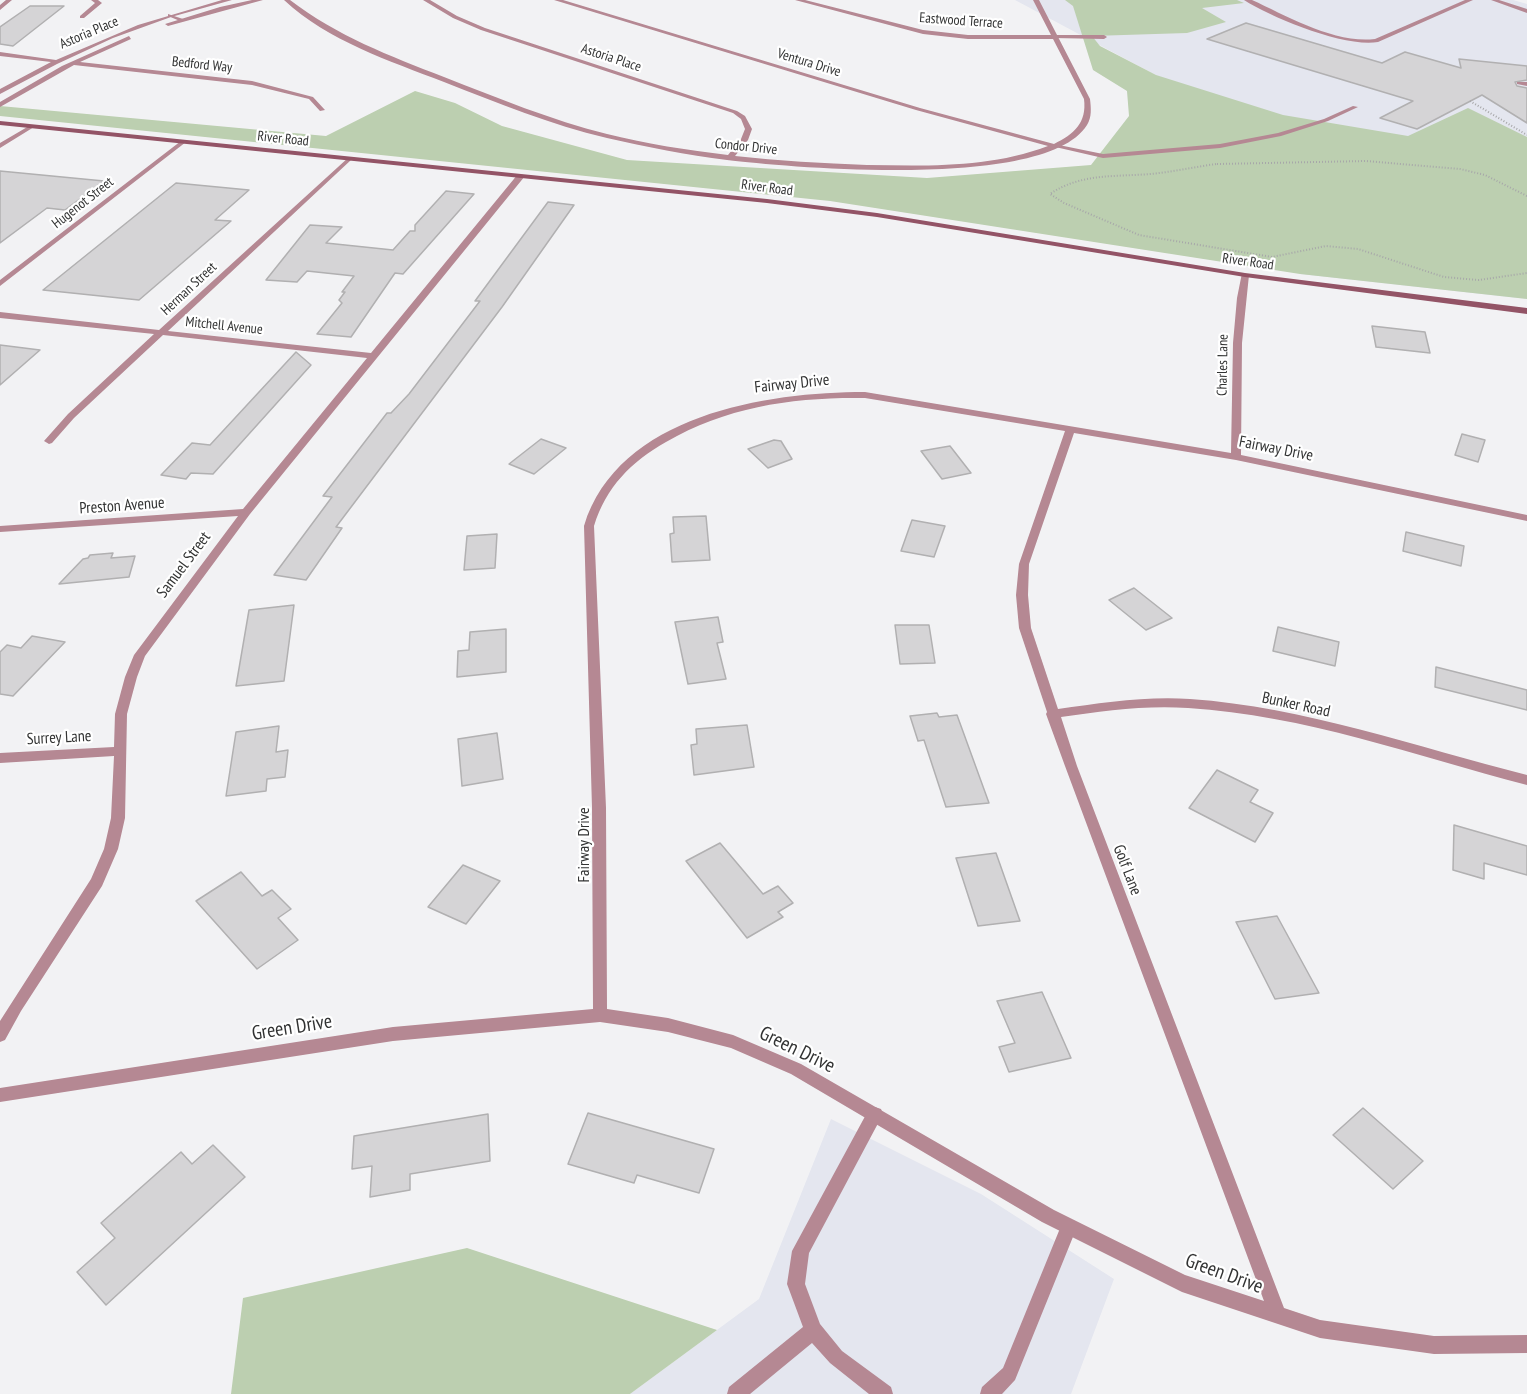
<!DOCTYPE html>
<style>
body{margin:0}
canvas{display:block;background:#f2f2f4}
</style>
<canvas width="1527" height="1394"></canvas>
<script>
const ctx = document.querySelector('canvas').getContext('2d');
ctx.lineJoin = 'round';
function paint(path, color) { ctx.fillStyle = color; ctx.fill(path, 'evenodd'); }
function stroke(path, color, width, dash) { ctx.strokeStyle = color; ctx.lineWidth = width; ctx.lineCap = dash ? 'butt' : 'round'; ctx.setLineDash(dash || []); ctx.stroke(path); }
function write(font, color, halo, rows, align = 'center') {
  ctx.font = font + ' "PT Sans Narrow",sans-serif'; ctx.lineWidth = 4.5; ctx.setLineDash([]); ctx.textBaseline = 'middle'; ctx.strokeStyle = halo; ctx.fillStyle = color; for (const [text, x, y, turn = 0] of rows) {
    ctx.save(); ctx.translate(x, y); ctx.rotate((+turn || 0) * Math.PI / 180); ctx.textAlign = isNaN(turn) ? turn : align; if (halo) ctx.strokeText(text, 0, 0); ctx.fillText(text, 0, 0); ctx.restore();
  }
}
const built = new Path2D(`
 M1015,0h498l14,4v295l-227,-25 -105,-178z
 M831,1119l150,75 133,85 -43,115h-441l129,-95z`);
const green = new Path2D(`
 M1065,0h172l7,3 -42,5 24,14 -39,11 -95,3 8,10 56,29 127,40 125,21 60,-28 59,29v162l-227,-25 -470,-73 -830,-85v-10l326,30 89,-45 40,12 47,23 125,34 300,18 164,-13 38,-49 -2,-25 -34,-21 -20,-64z
 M467,1248l250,82 -87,64h-399l12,-96z`);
const building = new Path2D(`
 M30,6h34l-51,40 -13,-2v-17z
 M1246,23l136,40 23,-11 56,16 -2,-9 68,7v14l-12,2 2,4 10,2v35l-45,-28 -65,34 -37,-11 33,-17 -206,-62z
 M0,171l104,10 -39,29 -18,-2 -47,35z
 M176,183l73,7 -34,30 16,1 -92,79 -96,-10z
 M446,191l28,3 -71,80 -8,-1 -44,64 -34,-3 25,-31 -3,-3 6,-8h-3l12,-16 -47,-5 -10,11 -31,-2 44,-55 32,2 -16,16 67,7 17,-19h5v-6z
 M548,202l26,3 -72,102 -166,220 6,1 -36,52 -32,-5 58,-78 -9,-1 64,-83h4l18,-19 71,-93h-5z
 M1372,326l53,6 5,21 -54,-6z
 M0,345l40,5 -40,35z
 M296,352l15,13 -98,109 -22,-1 -5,6 -25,-4 31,-32 18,2z
 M1462,434l23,6 -7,22 -23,-7z
 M541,439l25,9 -32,26 -25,-10z
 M774,440l7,1 11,18 -24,9 -20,-19z
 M950,446l21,27 -29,6 -21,-28z
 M706,516l4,44 -38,2 -2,-28 4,-1 -1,-16z
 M912,520l33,6 -11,31 -33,-6z
 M1406,532l58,14 -3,20 -58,-15z
 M497,534l-2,34 -31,2 3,-34z
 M113,553l-2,5 24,-2 -6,21 -70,7 24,-25 5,-1 2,-3z
 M1134,588l38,30 -26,12 -37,-30z
 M294,605l-10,76 -48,5 13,-76z
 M718,617l5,25 -6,1 9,36 -38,5 -13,-62z
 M895,625h34l6,38 -35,1z
 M1278,627l61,15 -4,24 -62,-15z
 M506,629v43l-49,5 1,-26 11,-1 1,-18z
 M32,636l33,6 -52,54 -13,-2v-42l7,-7 14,3z
 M1436,667l91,23v20l-92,-23z
 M937,713l2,4 18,-2 32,88 -43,4 -22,-67 -6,1 -8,-25z
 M747,725l7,42 -60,8 -3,-30 6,-1 -1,-15z
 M279,726l-3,26 12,-2 -3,27 -18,2 -1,12 -40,5 10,-64z
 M497,733l6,46 -41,7 -4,-47z
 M1217,770l41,20 -8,12 23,11 -18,29 -66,-34z
 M1454,825l73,21v29l-43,-12v16l-31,-9z
 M720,843l43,51 15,-8 15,17 -15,9 5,5 -36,21 -61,-77z
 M996,853l24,68 -42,5 -22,-68z
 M463,865l37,16 -34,43 -38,-17z
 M241,872l21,24 10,-6 19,19 -13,9 20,22 -41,29 -61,-68z
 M1277,916l42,77 -44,6 -39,-77z
 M1042,992l29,66 -62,14 -10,-25 16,-4 -18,-42z
 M1363,1108l60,53 -30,28 -60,-54z
 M588,1113l126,36 -15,44 -62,-18 -3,8 -66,-19z
 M488,1114l2,47 -80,13v16l-40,7 2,-31 -20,3 2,-33z
 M213,1145l32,32 -139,128 -29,-33 38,-34 -14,-15 80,-71 11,12z`);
const path = new Path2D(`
 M1470,101l57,34
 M1216,164c-22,3 -44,8 -66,10 -35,3 -69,-1 -100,20l14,9 75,32 133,22 54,-11 32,3 86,28 35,3 48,-7
 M1217,164l149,-3 94,8 25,6 42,21`);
const lane = new Path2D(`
 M91,0h7l4,3 -18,15h-4v-2l15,-13z
 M1244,0h8c35,16 83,44 123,39l90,-39h8l-95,42c-32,6 -106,-24 -134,-42z
 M1491,0h8l28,9v4z
 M168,14l15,5 -3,2 -12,-5z
 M1055,35h49l3,2 -3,2 -51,-1z
 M1517,82h10v4l-10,-2z
 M1353,106l5,1 -30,14 -47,15 -61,12 -117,10 -52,-12 3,-2 49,10 117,-10 58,-11 46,-14z
 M875,1107l6,2 2,5 -74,139 -4,31 15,40 22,27 49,36 2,7h-24l-39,-31 -18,-20 -62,51h-23l2,-7 74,-60 -16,-43 5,-33 77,-142z
 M1069,1219l6,2 2,6 -62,153 -13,14h-22l2,-7 21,-19 60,-147z`);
const street = new Path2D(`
 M6,0h6l-12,10v-5z
 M222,0h10l-61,17 -58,21 -56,26 -57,30v-5l51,-27 -51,-6v-4l56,8 82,-35z
 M252,0h11l-95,26 -3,-2 55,-17z
 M284,0h6c47,36 100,56 154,77 54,21 107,43 163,57 40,10 80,16 121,21l13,-16 4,-10 -4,-10 -8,-6 -252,-83 -28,-12 -30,-18h7l27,16 28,12 252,83 8,5 7,13 -4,11 -13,16c44,5 88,7 132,9 61,1 123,3 181,-19l-132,-36 -362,-110h9l357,108 134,36c20,-10 33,-21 30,-45l-31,-60h-85l-45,-5 -128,-34h10l118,30 45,5h83l-18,-35h6l51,99c1,9 2,18 -3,26 -40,65 -292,43 -360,35 -40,-5 -81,-13 -120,-22 -56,-13 -109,-35 -163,-56 -54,-21 -116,-41 -160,-82z
 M129,36l2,3 -51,23 172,19 61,16 12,13 -5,1 -11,-12 -57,-14 -178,-20 -74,42v-5l62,-36z
 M29,126l5,1 -34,21v-5z
 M181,141l5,1 -186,144v-6z
 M349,157l3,2 -1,1 -183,171 203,22 147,-179 7,2 -275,338 -105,142 -8,21 -10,37 -2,104 -7,31 -16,37 -81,125 -16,29 -5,2v-21l91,-142 13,-30 7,-31 3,-62 -114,7v-10l114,-6 1,-33 10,-37 9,-22 104,-139 -238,16v-6l243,-17 124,-151 -204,-23 -89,83 -22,25 -3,1 -5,-3 24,-27 86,-80 -154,-16v-6l159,18z
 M1242,273l7,2 -7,68 -1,112 286,60v6l-291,-61 -162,-27 -45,131 -1,31 3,33 27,81c44,-6 87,-13 132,-10 115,8 226,48 337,76v10c-111,-29 -223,-70 -339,-77 -43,-3 -85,3 -127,9l16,49 207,542 36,12 114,16 93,-1v18l-93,1 -114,-16 -138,-46 -140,-70 -251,-148 -60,-26 -63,-16 -68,-10 -207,19 -393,61v-14l393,-61 200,-18 -1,-201 -8,-282c34,-111 182,-134 281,-134l366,61 2,-110 4,-45zM865,398l200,33 -46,133 -3,31 3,33 28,84 -1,2 19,52 199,535 -79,-26 -131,-65 -253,-146 -68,-29 -65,-17 -61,-9 -1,-201 -12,-282c12,-39 37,-64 72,-84 62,-36 129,-45 199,-44z`);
const secondary = new Path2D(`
 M0,121l767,78 110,14 368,60 282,35v6l-282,-37 -368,-60 -110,-14 -767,-78z`);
const farStreetnames = [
 ["Eastwood Terrace",961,21,4],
 ["Astoria Place",89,33,-23],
 ["Astoria Place",611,58,18],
 ["Ventura Drive",809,63,17],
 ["Bedford Way",202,65,6],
 ["River Road",283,139,6],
 ["Condor Drive",746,147,6],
 ["River Road",767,188,7],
 ["Hugenot Street",83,203,-38],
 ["River Road",1248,262,8],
 ["Herman Street",189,289,-43],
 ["Mitchell Avenue",224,326,6],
 ["Charles Lane",1223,365,-89]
];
const streetNames = [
 ["Fairway Drive",792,384,-6],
 ["Fairway Drive",1276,449,11],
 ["Preston Avenue",122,506,-4],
 ["Samuel Street",184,565,-53],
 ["Bunker Road",1296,705,12],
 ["Surrey Lane",59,738,-3],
 ["Fairway Drive",584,845,-90],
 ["Golf Lane",1127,870,69]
];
const nearStreetnames = [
 ["Green Drive",292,1028,-9],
 ["Green Drive",797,1050,26],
 ["Green Drive",1224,1274,20]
];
paint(built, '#e4e6ef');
paint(green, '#bccfb0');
paint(building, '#d5d4d6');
stroke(building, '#b1b0b1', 1.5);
stroke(path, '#a7a7a9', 2, [1, 2]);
paint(lane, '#b58893');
paint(street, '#b58893');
paint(secondary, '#935466');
write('14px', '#323333', '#fff', farStreetnames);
write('16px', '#323333', '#fff', streetNames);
write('20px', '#323333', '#fff', nearStreetnames);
</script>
